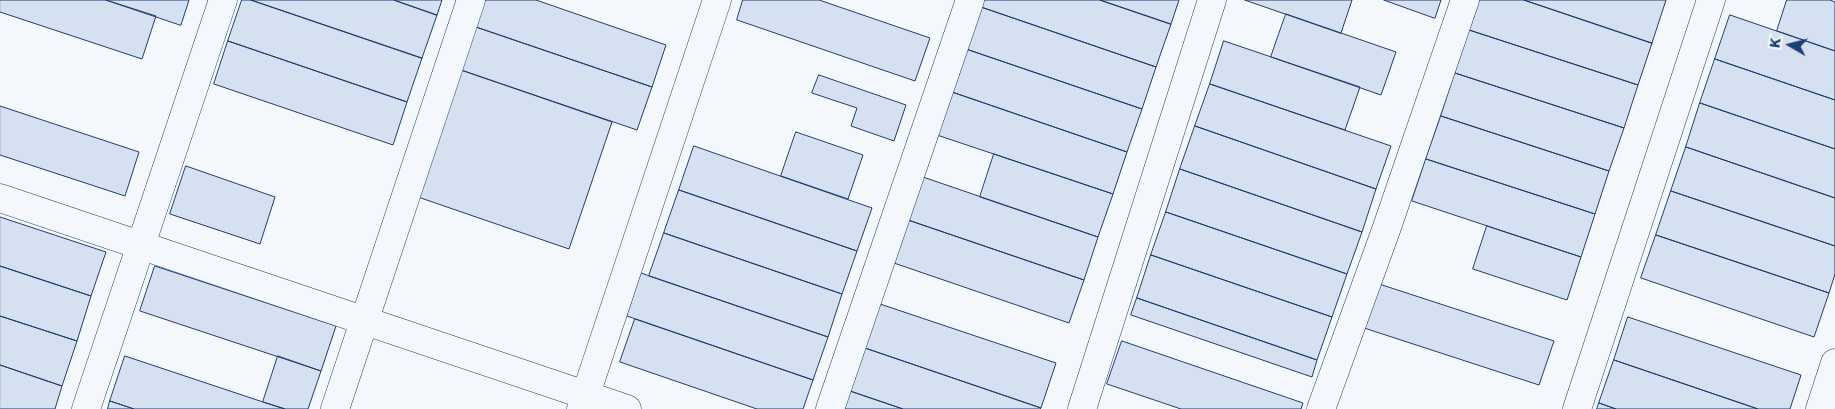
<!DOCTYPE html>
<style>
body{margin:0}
#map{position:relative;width:1835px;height:409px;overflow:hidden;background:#f4f7fb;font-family:"Golos Text",sans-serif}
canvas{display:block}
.north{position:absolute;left:1765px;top:20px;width:50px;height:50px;-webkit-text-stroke:4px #f4f7fb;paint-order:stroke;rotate:278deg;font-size:14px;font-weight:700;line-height:20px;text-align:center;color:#1d3f73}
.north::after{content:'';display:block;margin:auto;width:18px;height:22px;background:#1d3f73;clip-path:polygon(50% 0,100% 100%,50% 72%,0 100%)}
</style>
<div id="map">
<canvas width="1835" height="409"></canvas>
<div class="north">K</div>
</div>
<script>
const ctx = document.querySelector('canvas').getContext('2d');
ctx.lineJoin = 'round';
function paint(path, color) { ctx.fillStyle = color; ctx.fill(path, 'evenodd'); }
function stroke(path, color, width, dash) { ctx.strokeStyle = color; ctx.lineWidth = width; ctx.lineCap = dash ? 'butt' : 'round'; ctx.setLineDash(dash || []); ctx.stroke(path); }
const building = new Path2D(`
 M0,0h106l50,16 -14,43 -142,-47z
 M106,0h83l-8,25z
 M242,0h9l171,58 -15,44 -179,-61z
 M251,0h143l43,15 -15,43z
 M394,0h48l-5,15z
 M482,0h54l130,45 -14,42 -179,-61z
 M743,0h76l111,38 -15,43 -178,-61z
 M979,0h121l71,24 -15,43 -178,-61z
 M1100,0h79l-8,24z
 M1245,0h107l-11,33z
 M1384,0h57l-6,18z
 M1479,0h45l128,43 -14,42 -169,-55z
 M1524,0h142l-14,43z
 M1787,0h43l5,2v49l-58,-20z
 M978,6l178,61 -14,42 -179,-61z
 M1286,14l110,38 -15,43 -110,-38z
 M1730,15l105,36v49l-120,-41z
 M473,26l179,61 -15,43 -179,-61z
 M1469,30l169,55 -14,43 -169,-55z
 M228,41l179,61 -14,43 -179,-61z
 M1224,41l136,46 -15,43 -135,-46z
 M963,48l179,61 -15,43 -178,-61z
 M1715,59l120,41v49l-135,-46z
 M458,69l154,53 -43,127 -154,-53z
 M1455,73l169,55 -15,43 -168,-55z
 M819,75l87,30 -12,36 -43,-15 6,-18 -45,-15z
 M1210,84l181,62 -15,43 -181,-63z
 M949,91l178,61 -14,42 -179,-60z
 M1700,103l135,46v49l-149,-51z
 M0,106l139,46 -14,44 -125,-41z
 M1441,116l168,55 -14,43 -169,-55z
 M1195,126l181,63 -14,43 -182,-63z
 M796,132l67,23 -15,44 -67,-23z
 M694,146l178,62 -15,43 -178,-61z
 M1686,147l149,51v48l-164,-55z
 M994,154l119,40 -15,43 -118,-40z
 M1426,159l169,55 -14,43 -169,-56z
 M186,166l89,31 -15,47 -90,-30z
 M1180,169l182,63 -15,42 -181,-62z
 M920,176l178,61 -14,43 -179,-61z
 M679,190l178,61 -15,43 -178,-61z
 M1671,191l164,55v28l-6,19 -173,-58z
 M1166,212l181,62 -15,43 -181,-62z
 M0,217l106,35 -15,44 -91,-30z
 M905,219l179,61 -15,43 -178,-61z
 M1487,226l94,31 -14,43 -94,-31z
 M664,233l178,61 -14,43 -179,-61z
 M1656,235l173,58 -15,44 -173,-59z
 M1151,255l181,62 -15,43 -180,-62z
 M0,266l91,30 -14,45 -77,-25z
 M155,266l181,60 -15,45 -181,-60z
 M641,273l187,64 -15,43 -186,-64z
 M1376,283l178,58 -15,44 -178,-58z
 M1137,298l180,62 -5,17 -181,-62z
 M877,303l179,60 -15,45 -179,-61z
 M0,316l77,25 -15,45 -62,-21z
 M1628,317l173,58 -11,34h-32l-144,-49z
 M635,319l178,61 -10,29h-46l-137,-47z
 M1122,341l181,62 -2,6h-120l-74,-25z
 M862,347l179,61 -1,1h-137l-56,-19z
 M125,356l138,46 22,7h-151l-24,-8z
 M278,356l43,15 -13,38h-23l-22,-7z
 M1614,360l144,49h-142l-17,-6z
 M0,365l62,21 -7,23h-55z
 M847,390l56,19h-62z
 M110,401l24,8h-26z
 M1599,403l17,6h-19z`);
const minor = new Path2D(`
 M0,198l627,211
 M86,409l137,-409
 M335,409l136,-409
 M581,409l136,-409
 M830,409l140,-409
 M1082,409l130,-409
 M1321,409l65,-179 79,-230
 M1577,409l134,-409
 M1820,409l15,-46`);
paint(building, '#d5e0f0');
stroke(building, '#1d3f73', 1);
stroke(minor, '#1d3f73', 29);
stroke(minor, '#f4f7fb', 28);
</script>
